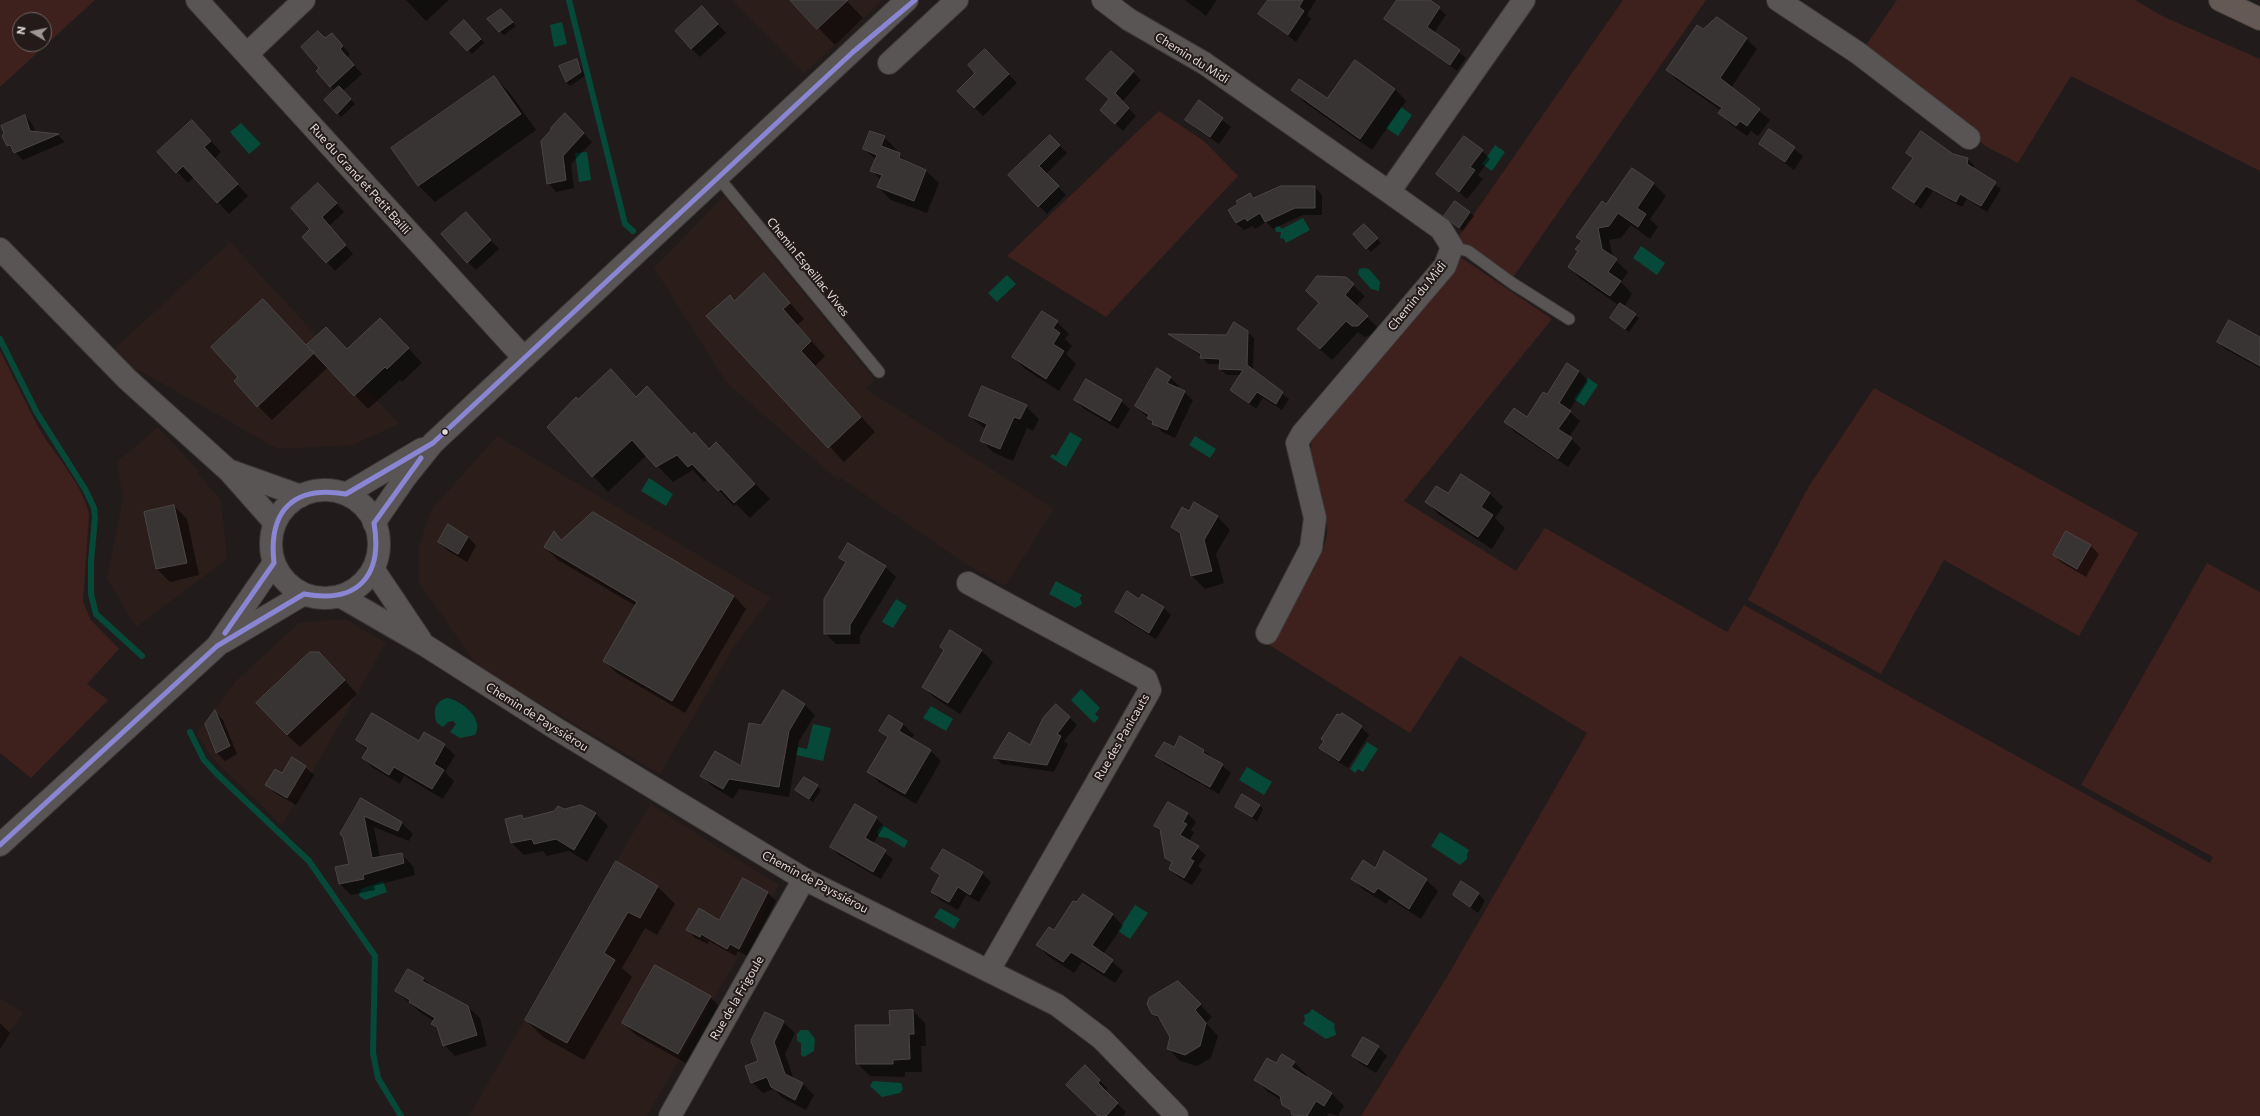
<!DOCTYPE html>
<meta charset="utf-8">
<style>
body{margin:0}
#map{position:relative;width:2260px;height:1116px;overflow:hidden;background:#211c1b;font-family:Commissioner,sans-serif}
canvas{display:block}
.north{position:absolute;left:12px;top:12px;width:40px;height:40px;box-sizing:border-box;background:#231a19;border:1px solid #6e6665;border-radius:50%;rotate:279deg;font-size:11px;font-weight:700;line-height:16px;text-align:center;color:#dfd9d7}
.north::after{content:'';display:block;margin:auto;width:14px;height:18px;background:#9c9795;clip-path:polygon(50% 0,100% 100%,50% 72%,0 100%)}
</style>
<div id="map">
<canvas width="2260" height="1116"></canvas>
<div class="north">N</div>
</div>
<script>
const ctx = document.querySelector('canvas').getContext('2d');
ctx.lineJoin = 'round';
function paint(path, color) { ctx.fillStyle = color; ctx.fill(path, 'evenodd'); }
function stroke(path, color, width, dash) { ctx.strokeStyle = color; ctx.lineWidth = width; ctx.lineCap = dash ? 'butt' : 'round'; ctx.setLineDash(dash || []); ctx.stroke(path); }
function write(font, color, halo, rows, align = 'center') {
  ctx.font = font + ' Commissioner,sans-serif'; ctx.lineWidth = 4; ctx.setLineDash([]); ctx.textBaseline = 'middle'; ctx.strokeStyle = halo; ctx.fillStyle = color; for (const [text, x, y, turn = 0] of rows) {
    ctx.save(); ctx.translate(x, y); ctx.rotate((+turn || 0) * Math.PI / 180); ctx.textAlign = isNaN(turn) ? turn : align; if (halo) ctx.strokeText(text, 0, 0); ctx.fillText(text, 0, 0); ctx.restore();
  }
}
const built = new Path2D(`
 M732,0h151l-79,74z
 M724,196l151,184 -9,9 188,120 -49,77 -39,-22 -125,-86 -2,3 -113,-99 -72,-114z
 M230,242l110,119 59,63 -47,21 -74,4 -141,-80 -6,4 -20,-21z
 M158,427l41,44 -1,3 23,26 6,59 -91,68 -29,-48 16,-81 -6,-36z
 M497,436l274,162 -38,50 -73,126 -181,-106 -60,-85v-37l12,-36z
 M346,619l40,24 -104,182 -63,-60 -11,-13 -11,-19 40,-53 62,-57z
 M650,804l129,81 -132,231h-178z
 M0,998l23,15 -23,33z`);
const green = new Path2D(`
 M0,0h95l-95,87zM20,20h24v24h-24z
 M1623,0h83l-197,283 -56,-39z
 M1897,0h238l29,17 96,42v112l-189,-95 -53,87 -31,-16 -125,-96z
 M1159,111l45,30 34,35 -132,141 -99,-61z
 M1460,257l92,62 -148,182 112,70 29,-43 182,104 17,-27 466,258 3,-6 -132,-72 126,-222 53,29v524h-899l86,-139 140,-244 -127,-77 -50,77 -142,-89c15,-24 57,-85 59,-111 1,-21 -12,-59 -18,-80l3,-9 -9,-6z
 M0,351c14,26 26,54 40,79 16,28 43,53 49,85l-6,87 8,18 28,29 -32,35 21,16 -77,78 -31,-25z
 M1874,388l264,145 -59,103 -135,-76 -63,114 -133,-74 61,-114z`);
const water = new Path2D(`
 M562,22l5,22 -13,3 -4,-22z
 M1401,107l11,8 -14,21 -12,-8z
 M241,123l20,21 -12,10 -19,-22z
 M1495,145l10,7 -13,19 -10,-7z
 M587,152l4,28 -12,2 -4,-29z
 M1303,218l7,12 -24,13 -2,-4 -4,-1 1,-6h-5l-1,-5 4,-1 3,3z
 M1641,246l24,17 -8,12 -24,-17z
 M1364,268l5,1 11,13 -1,9 -8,-2 -13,-15 1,-5z
 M1007,275l9,9 -19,18 -9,-9z
 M1588,378l10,7 -14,21 -10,-7z
 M1070,432l12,7 -16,28 -16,-10 2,-3 4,2z
 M1195,436l21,13 -6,9 -21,-13z
 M649,478l24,16 -7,12 -25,-15z
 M1056,581l26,14 -2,3 2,6 -7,4 -26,-14z
 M896,599l11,7 -14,22 -11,-6z
 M1081,689l19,19 -5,6 4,4 -5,5 -23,-23z
 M447,698c14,2 38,21 28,37l-15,3 -10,-6 6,-8 -3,-3 -5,1 -5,5 -6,-4c-4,-11 -3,-21 10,-25z
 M931,706l22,13 -7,12 -23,-13z
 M813,724l18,4 -8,33 -27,-6 2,-8 9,2z
 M1367,742l11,7 -15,23 -5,-3 -3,4 -5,-4z
 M1247,767l25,15 -8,13 -25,-15z
 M882,825l26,16 -4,7 -16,-10 -9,-1 -2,-5z
 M1440,832l29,18 -2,4v5l-7,6 -29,-19z
 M383,881l4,11 -22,8 -6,-4 2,-7z
 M1135,905l13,8 -18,26 -12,-8z
 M940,908l20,11 -6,10 -20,-12z
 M1312,1009l23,15 -1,2 2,9 -10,4 -23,-15 2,-4 -1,-5 5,-2z
 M801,1030h7l7,9 -1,12 -10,6 -3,-2v-12l-4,-2v-7z
 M873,1081l28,2 2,6 -3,4 -18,4 -12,-11z`);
const shadow = new Path2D(`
 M406,0h43l-23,21z
 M791,0h55l17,18 -28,27z
 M1185,0h32l-11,16z
 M1269,0h47l-9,15 4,4 -15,23 -37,-28z
 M1398,0h31l17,15 -12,18 32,25 -9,13 -72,-53z
 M501,10l15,16 -12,9 -16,-16z
 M710,16l16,17 -26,24 -9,-9z
 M468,25l16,18 -12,11 -21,-21z
 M1703,30l44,9 10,10 -26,39 39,32 -12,16 -7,-5 -4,5 -17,-12 -10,-11 2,-2 -45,-31 -10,-10z
 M332,34l18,20 -3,4 15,16 -19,17 12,13 -14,13 -4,-4 -2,-22 -18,-20 3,-3 5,-28z
 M985,50l32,33 -34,33 -25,-25 19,-18z
 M577,61l3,4 5,11 -15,10 -4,-4 -5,-16z
 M1355,61l40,28 11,12 -34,49 -68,-48 -11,-12 34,9z
 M1133,72l8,8 -19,22 14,14 -13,15 -14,-13 1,-19 -15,-12z
 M494,77l16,16 26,37 -101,72 -16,-16 -27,-37z
 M1199,102l32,25 -12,17 -24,-16 -9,-8z
 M565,115l27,27 -21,22 3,24 -18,4 -8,-9z
 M25,116l7,8 3,8 23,3 7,7 -42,18 -15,-14z
 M1770,130l33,26 -9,14 -34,-26z
 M203,132l18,20 -7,7 34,37 -19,18 -35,-37 -6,6 -29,-31z
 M1050,136l17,17 -21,21 20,21 -19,19 -38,-38z
 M884,137l13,13 -1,3 14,11 16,7 13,12 -12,30 -36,-13 -13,-13 3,-7 -9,-9 4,-11 -12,-11z
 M1482,151l8,8 -12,16 5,4 -16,20 -30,-25z
 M1907,153l46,2 15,4 6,6 -1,4 28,20 -14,23 -20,-13 -5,8 -29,-16 -12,18 -28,-21 20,-29z
 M1633,169l21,15 12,12 -16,23 8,8 -8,12 -19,-14 -10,13 -12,2 4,18 15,14 -7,10 11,12 -8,13 15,11 -10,14 -18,-14 9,-12 -39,-27 -12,-12 10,-15 3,-10 -4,-5 29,-31z
 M1315,187l7,8v20h-19l-30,14 -7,-7 -11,7 -2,-3 -9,4 -8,-7 14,-29 5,4z
 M327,193l17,19 -15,14 24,28 -18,17 -31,-34 7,-8z
 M1455,202l19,14 -11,15 -14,-11z
 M474,222l25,27 -23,21 -34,-35z
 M1368,229l13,14 -10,9 -17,-18z
 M1345,278l20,18 -9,10 22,22 -9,8 -5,1 -6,-5 -26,28 -23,-20 11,-36z
 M778,290l26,29 -7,6 28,31 -10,10 60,66 -31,30 -136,-146 22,-20 5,6z
 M1057,322l12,12 -4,5 7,7 -6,8 10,10 -17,27 -34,-22 -12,-12z
 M1247,332l7,6 -1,32 36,29 -7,11 -19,-12 -7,11 -25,-19 10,-15h-14l-7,-6v-5h-12l-7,-8 -31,-21 56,1z
 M394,333l28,30 -20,19 -2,-2 -32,29 -40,-42 -56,53 -14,-14 -18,-29 67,-31 41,4z
 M2260,339v29l-35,-19 -7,-7z
 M1579,371l9,10 -19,30 11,10 -11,16 12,11 -13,19 -53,-35 -10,-10 22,-4 20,-22z
 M1170,377l9,9 -2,2 7,4 9,8 -18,38 -13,-6 -26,-26z
 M647,387l45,48 18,15 6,-7 54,56 -20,19 -14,-14 -2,2 -26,-27 -4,3 -11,-12 -20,12 -26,-27 -39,37 -60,-65 30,-27 58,-3z
 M1075,400l46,1 9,8 -12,20 -35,-21z
 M1026,406l13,13 -6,12 -6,-3 -14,33 -19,-8 -13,-13 5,-10 -16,-14z
 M1461,475l29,19 13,13 -8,11 10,10 -13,21 -53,-34 -12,-13 21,-7z
 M1194,503l24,14 12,13 -14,24 8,29 -19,6 -13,-13 -10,-39 -10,-10 17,-15z
 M174,506l13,13 12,56 -29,7 -13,-13 -12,-57z
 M468,537l8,9 -9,16 -20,-12 -8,-8z
 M561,541l173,55 12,13 -61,104 -68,-40 -13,-12 32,-55 -78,-46 -13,-13z
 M2090,545l9,9 -13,23 -24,-14 -8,-8z
 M840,558l45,9 11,10 -36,59v8h-24l-11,-11 21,-69z
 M1142,595l22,13 7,7 -15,24 -33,-20 -7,-7 23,-12z
 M941,647l40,3 12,12 -33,52 -25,-16 -12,-11 22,-36z
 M332,666l25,28 -57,53 -13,-12z
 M784,692l21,13 10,10 -16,26 -10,56 -50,-8 -6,10 -21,-13 -10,-10 40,-8 20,-42z
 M1056,705l21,20 -13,16 4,3 -14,28 -52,-8 -7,-7 36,-11z
 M215,712l8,8 14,34 -12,7 -9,-9z
 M903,724l11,11 -3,4 19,11 11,11 -25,43 -36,-21 -11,-11 19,-33 -7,-8z
 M1361,727l8,8 -21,33 -19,-12 -8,-8z
 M1181,738l23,13 27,22 -12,21 -54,-30 -8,-8 18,-8z
 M357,740l87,5 11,10 -10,17 9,9 -11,18 -39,-23 -4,8 -27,-16 -10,-10 4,-8z
 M305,767l9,8 -18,30 -21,-12 -8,-9 16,-9z
 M817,786l4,4 -8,12 -17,-12z
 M361,799l41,24 11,11 -4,7 -35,-14 6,31 21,-4 12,12 2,9 -41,11 1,4 -24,5 -11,-11 -4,-16 15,-3z
 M1168,803l20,11 8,8 -5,8 3,2 -5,9 17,14 -8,11 4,4 -10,15 -14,-8 -8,-8 2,-5 -6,-7 -5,-25 -6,-6z
 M1259,805l4,4 -6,12 -21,-14z
 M563,810l32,3 13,13 -21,36 -18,-11 -22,5 -4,-5 -19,4 -12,-12 10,-27 4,3z
 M876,818l8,8 -11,18 20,15 -12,20 -42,-24 -8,-8z
 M617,863l41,24 17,17 -18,31 -12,-7 -23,40 10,9 -48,83 -41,-23 -17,-17z
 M932,869l50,4 9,9 -12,20 -13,-7 -8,15 -18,-10 -8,-8 8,-15z
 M1375,869l51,11 12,11 -17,28 -31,-20 -4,5 -22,-14 -12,-11z
 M744,879l24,14 8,8 -29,55 -9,-5 -2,5 -27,-15 -1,3 -13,-6 -8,-9 32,-7z
 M1478,893l7,8 -7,12 -24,-18z
 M1083,895l30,20 10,11 -20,28 20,17 -8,12 -33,-21 -8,11 -26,-17 -10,-11 16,-14z
 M656,966l54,31 13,13 -32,56 -55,-31 -13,-12z
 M423,978l9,9 36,20 12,11 7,28 -32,10 -11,-11 -5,-15 -6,-6 1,-3 -13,-8 -25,-22z
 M1190,994l22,23 -6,6 12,13 -7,22 -14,8 -17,-5 -12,-13 3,-11 -6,-12 -13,-12z
 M913,1011l12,12 1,23h-5l1,26h-17v5l-35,-1 -13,-13 34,-37z
 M765,1013l18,9 12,11 -10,21 9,26 9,4 11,11 -8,15 -23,-12 -9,-9 -11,4 -11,-11 -6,-15 13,-5 -7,-21zM781,1025h2l-10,22 -2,-1z
 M0,1023l10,10 -10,16z
 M1378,1047l9,9 -11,17 -15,-9 -8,-8z
 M1282,1055l13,8 12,12 -1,2 25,16 13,13 -6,10 -9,-3 -2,3h-33l-11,-15 -15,-9 -13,-13 21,-15z
 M1085,1066l23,23 -3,3 21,20 -3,4h-24z`);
const stream = new Path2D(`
 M569,0l56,224 8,7
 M0,339l37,74 48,76 9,19 1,10 -4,43v33l5,20 46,42
 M190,732l14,28 13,14 92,87 66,95 -2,97 5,25 23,38`);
const building = new Path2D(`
 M790,0h58l-31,29z
 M1268,0h35l-4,7 5,4 -16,24 -30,-21z
 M1397,0h33l10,7 -13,20 33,23 -10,15 -66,-46z
 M702,6l16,18 -27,25 -16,-18z
 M501,9l12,13 -14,10 -12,-13z
 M1717,17l30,21 -27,40 40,31 -13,17 -7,-5 -4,5 -18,-13 4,-5 -56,-38 31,-45 6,4z
 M464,20l17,19 -14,12 -17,-18z
 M318,31l7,7 7,-5 11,13 -3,3 14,16 -24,22 -14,-16 3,-3 -18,-21z
 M985,49l24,25 -35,34 -17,-17 18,-18 -7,-8z
 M1111,51l23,20 -19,22 14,15 -14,16 -15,-14 9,-11 -23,-20z
 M577,59l4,13 -15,10 -7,-16z
 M1355,60l40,29 -35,50 -69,-49 8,-11 28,19z
 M494,76l27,38 -103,72 -27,-38z
 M339,86l12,13 -14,15 -13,-14z
 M1199,100l24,18 -13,19 -25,-17z
 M565,113l19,20 -21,23 3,24 -19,4 -6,-43 10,-11v-2z
 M25,115l5,16 29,3 -45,19 -4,-8 -3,1 -5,-10 2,-3 -3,-7z
 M192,120l19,21 -7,6 34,37 -21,19 -34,-37 -7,7 -19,-21z
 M1769,129l26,18 -10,15 -26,-18z
 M870,131l15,5 -4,10 19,7 -1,5 27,12 -12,31 -37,-14 5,-12 -12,-4 7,-16 -14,-6z
 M1921,131l32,23 15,4 -1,6 29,18 -15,24 -21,-12 -4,8 -30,-16 -12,17 -22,-15 21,-30 -7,-5z
 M1050,135l10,10 -21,21 20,20 -21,21 -30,-32z
 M1464,136l19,14 -13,17 5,3 -16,22 -23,-18z
 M1632,168l22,15 -17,25 9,6 -8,13 -20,-14 -9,13 -11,2 4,21 15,10 -9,13 13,9 -11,15 -42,-29 10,-16 -3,-2 7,-8 -6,-4 26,-36 4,3z
 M318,183l19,20 -15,14 24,28 -20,18 -24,-26 8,-8 -19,-21z
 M1281,186h34v22h-20l-30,14 -5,-9 -13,8 -2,-3 -9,5 -8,-13 10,-6 -2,-3 14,-8 3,5z
 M1455,201l15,11 -11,16 -15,-12z
 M466,212l25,28 -24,23 -26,-29z
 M1364,224l14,14 -12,11 -13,-15z
 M764,273l26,30 -7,6 28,32 -10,10 60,66 -33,31 -122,-132 24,-21 4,6z
 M1317,276l29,1 8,7 -9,11 23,21 -10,10h-6l-6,-5 -26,28 -23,-20 22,-26 -13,-12z
 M263,299l43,46 20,-18 21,22 33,-31 29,30 -22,21 -2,-2 -31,29 -47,-50 7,7 -57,54 -23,-26 4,-4 -27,-30z
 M1620,303l16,11 -11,15 -15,-11z
 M1042,311l16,10 -5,7 7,5 -7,11 11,7 -18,28 -34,-22z
 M2229,320l31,17v29l-43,-24z
 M1234,322l14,9 -1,34 36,27 -7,12 -19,-12 -8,11 -19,-13 13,-20 -24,-1 1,-10 -20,-1 1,-4 -33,-20 58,1z
 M1567,363l12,8 -20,32 12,8 -13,18 14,9 -14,21 -54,-37 10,-14 13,9 16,-25 4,2z
 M1157,368l14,9 -4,6 18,8 -18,39 -15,-6 1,-3 -6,-3 2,-3 -14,-9z
 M611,369l25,28 11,-11 45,49 2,-3 15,17 7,-7 39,42 -21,19 -13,-14 -3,2 -26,-27 -4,3 -11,-12 -21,12 -24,-27 -40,37 -45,-50 29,-30 2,2z
 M1086,379l36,21 -12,21 -36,-21z
 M982,386l45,19 -7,14 -6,-2 -14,32 -20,-8 7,-17 -18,-8z
 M1461,474l29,19 -9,14 12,8 -15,22 -53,-35 11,-16 12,7z
 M1194,502l24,14 -14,24 8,31 -21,5 -11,-43 -9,-6 11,-20 7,4z
 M174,505l13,58 -31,6 -12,-57z
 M593,512l141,84 -62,105 -69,-40 34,-59 -93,-55 10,-16 7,9z
 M448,524l20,13 -10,17 -20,-12z
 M2066,531l25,14 -14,24 -24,-14z
 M848,543l38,23 -36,59v9h-26v-35l22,-37 -7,-4z
 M1127,591l12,8 3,-5 22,13 -15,26 -34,-21z
 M950,630l32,20 -34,53 -26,-16 22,-37 -4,-3z
 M310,652h9l26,28 -58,55 -31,-32z
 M783,690l22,14 -16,27 -10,56 -50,-8 -6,10 -23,-13 15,-25 26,15 8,-43 12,2z
 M1056,704l14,13 -13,17 4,2 -14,29 -54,-7 16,-26 21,13 13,-27z
 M215,710l15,36 -14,7 -11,-29z
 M372,713l47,28 5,-9 21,12 -11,20 10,6 -12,19 -38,-22 -5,8 -27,-17 6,-10 -12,-8z
 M1342,713l20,13 -23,35 -20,-13 5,-7 -3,-2 16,-25 4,1z
 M889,715l14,9 -4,7 32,19 -26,44 -38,-22 21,-35 -9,-6z
 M1180,736l24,14 -1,3 20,11 -13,23 -55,-31 9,-14 10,5z
 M292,757l14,9 -19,32 -22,-13 10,-16 7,4z
 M804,777l14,8 -9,14 -14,-9z
 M1242,794l18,11 -8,12 -17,-10z
 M361,798l41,24 -4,9 -34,-15 8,42 30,-5 2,10 -41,12 1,4 -25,5 -4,-17 14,-3 -6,-27 -3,-3z
 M1168,802l20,11 -5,9 4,2 -7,11 19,11 -9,13 4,2 -10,17 -15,-9 3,-7 -7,-4 -5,-29 -6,-3z
 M855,804l22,13 -12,21 21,12 -13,22 -43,-25z
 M581,805l15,8 -22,37 -18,-11 -22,5 -2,-5 -21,4 -6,-24 17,-4 1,4 31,-8 4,-5 6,3z
 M943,849l40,23 -13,23 -12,-8 -9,15 -18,-10 9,-17 -9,-6z
 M1384,851l43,28 -18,30 -31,-21 -4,5 -23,-14 12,-19 12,8z
 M616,861l42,25 -18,32 -12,-6 -24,41 11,7 -48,83 -42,-23z
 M743,878l25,14 -29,57 -9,-5 -3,5 -26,-15 -1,3 -14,-7 13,-22 20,12z
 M1461,881l18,12 -9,14 -17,-12z
 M1083,894l30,20 -21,31 21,15 -9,13 -33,-21 -8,10 -27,-17 13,-18 5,3 19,-29 3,1z
 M655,965l56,31 -33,58 -56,-31z
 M408,969l16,9 -2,3 46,25 9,29 -34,11 -6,-19 -6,-3 4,-6 -26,-16 1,-2 -15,-9z
 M1178,981l23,23 -6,6 11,13 -6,23 -15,9 -18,-6 3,-12 -12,-21 -6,-2 -5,-10 2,-6z
 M913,1010l1,24h-5l1,25 -17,1v4h-37l-1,-39h35l-1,-14z
 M765,1012l19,9 -10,21 11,32 18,9 -8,17 -24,-13 -4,-10 -16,6 -6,-17 13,-5 -7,-20z
 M1363,1037l16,9 -12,19 -15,-9z
 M1282,1054l13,8 -4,5 41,26 -8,13 -8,-5 -9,15 -15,-1 -1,-5 -9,-5 -2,-9 -26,-16 13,-22 9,5z
 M1085,1065l15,15 -2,3 20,20 -12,13h-8l-32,-31z`);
const service = new Path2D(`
 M718,177l161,195
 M1452,247l16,4 44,32 57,36`);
const minor = new Path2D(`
 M197,0l327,358
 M1103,0l25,19 76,44 185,129 52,37 11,18 -7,19 -143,168 -5,9 18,75 -4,30 -44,85
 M1778,0l80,53 111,85
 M247,54l57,-54
 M889,63l68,-63
 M1389,192l135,-192
 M0,249l127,130 102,92 46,52
 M231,471l70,25
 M968,583l178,96 4,11 -161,280
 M670,1116l134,-237`);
const tertiary = new Path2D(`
 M423,644l132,84 249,151 253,126 45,34 75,77`);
const secondary = new Path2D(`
 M271 544a54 54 0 1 1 108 0a54 54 0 1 1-108 0Z
 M346,494l76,-45
 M374,523l31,-45 28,-35 474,-443
 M373,569l47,70
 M340,596l83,48
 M223,642l81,-48
 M0,845l217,-199 57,-83`);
const trunk = new Path2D(`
 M2220,0l40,19`);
const bus1 = new Path2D(`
 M346,494l87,-51 420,-391 62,-52
 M374,523l47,-65
 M274,563c-6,-53 20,-78 72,-69
 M304,594c54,10 79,-18 70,-71
 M225,633l49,-70
 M0,845l217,-199 87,-52`);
const markers = [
 [445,432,3.5,"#dfd9d7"]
];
const streetNames = [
 ["Chemin du Midi",1192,58,32],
 ["Rue du Grand et Petit Bailli",360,179,48],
 ["Chemin Espeillac Vives",808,267,51],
 ["Chemin du Midi",1417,296,-51],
 ["Chemin de Payssiérou",537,717,32],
 ["Rue des Panicauts",1122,737,-60],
 ["Chemin de Payssiérou",815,882,28],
 ["Rue de la Frigoule",737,998,-60]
];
paint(built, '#2b1d1a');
paint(green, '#3e201c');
paint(water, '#074939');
paint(shadow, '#0007');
stroke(stream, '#074939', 6);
paint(building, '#383433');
stroke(building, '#4b4646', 1);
stroke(service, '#3d3838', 13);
stroke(minor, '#3d3838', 24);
stroke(tertiary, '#3d3838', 24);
stroke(secondary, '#3d3838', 24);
stroke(trunk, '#3d3838', 24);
stroke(service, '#595554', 11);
stroke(minor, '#595554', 22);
stroke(tertiary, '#595554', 22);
stroke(secondary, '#595554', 22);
stroke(trunk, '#655956', 22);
stroke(bus1, '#8a86d3', 5);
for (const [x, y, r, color] of markers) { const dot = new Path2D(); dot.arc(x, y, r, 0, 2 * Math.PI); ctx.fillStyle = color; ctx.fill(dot); stroke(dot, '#231a19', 1.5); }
write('12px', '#dfd9d7', '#231a19', streetNames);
</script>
